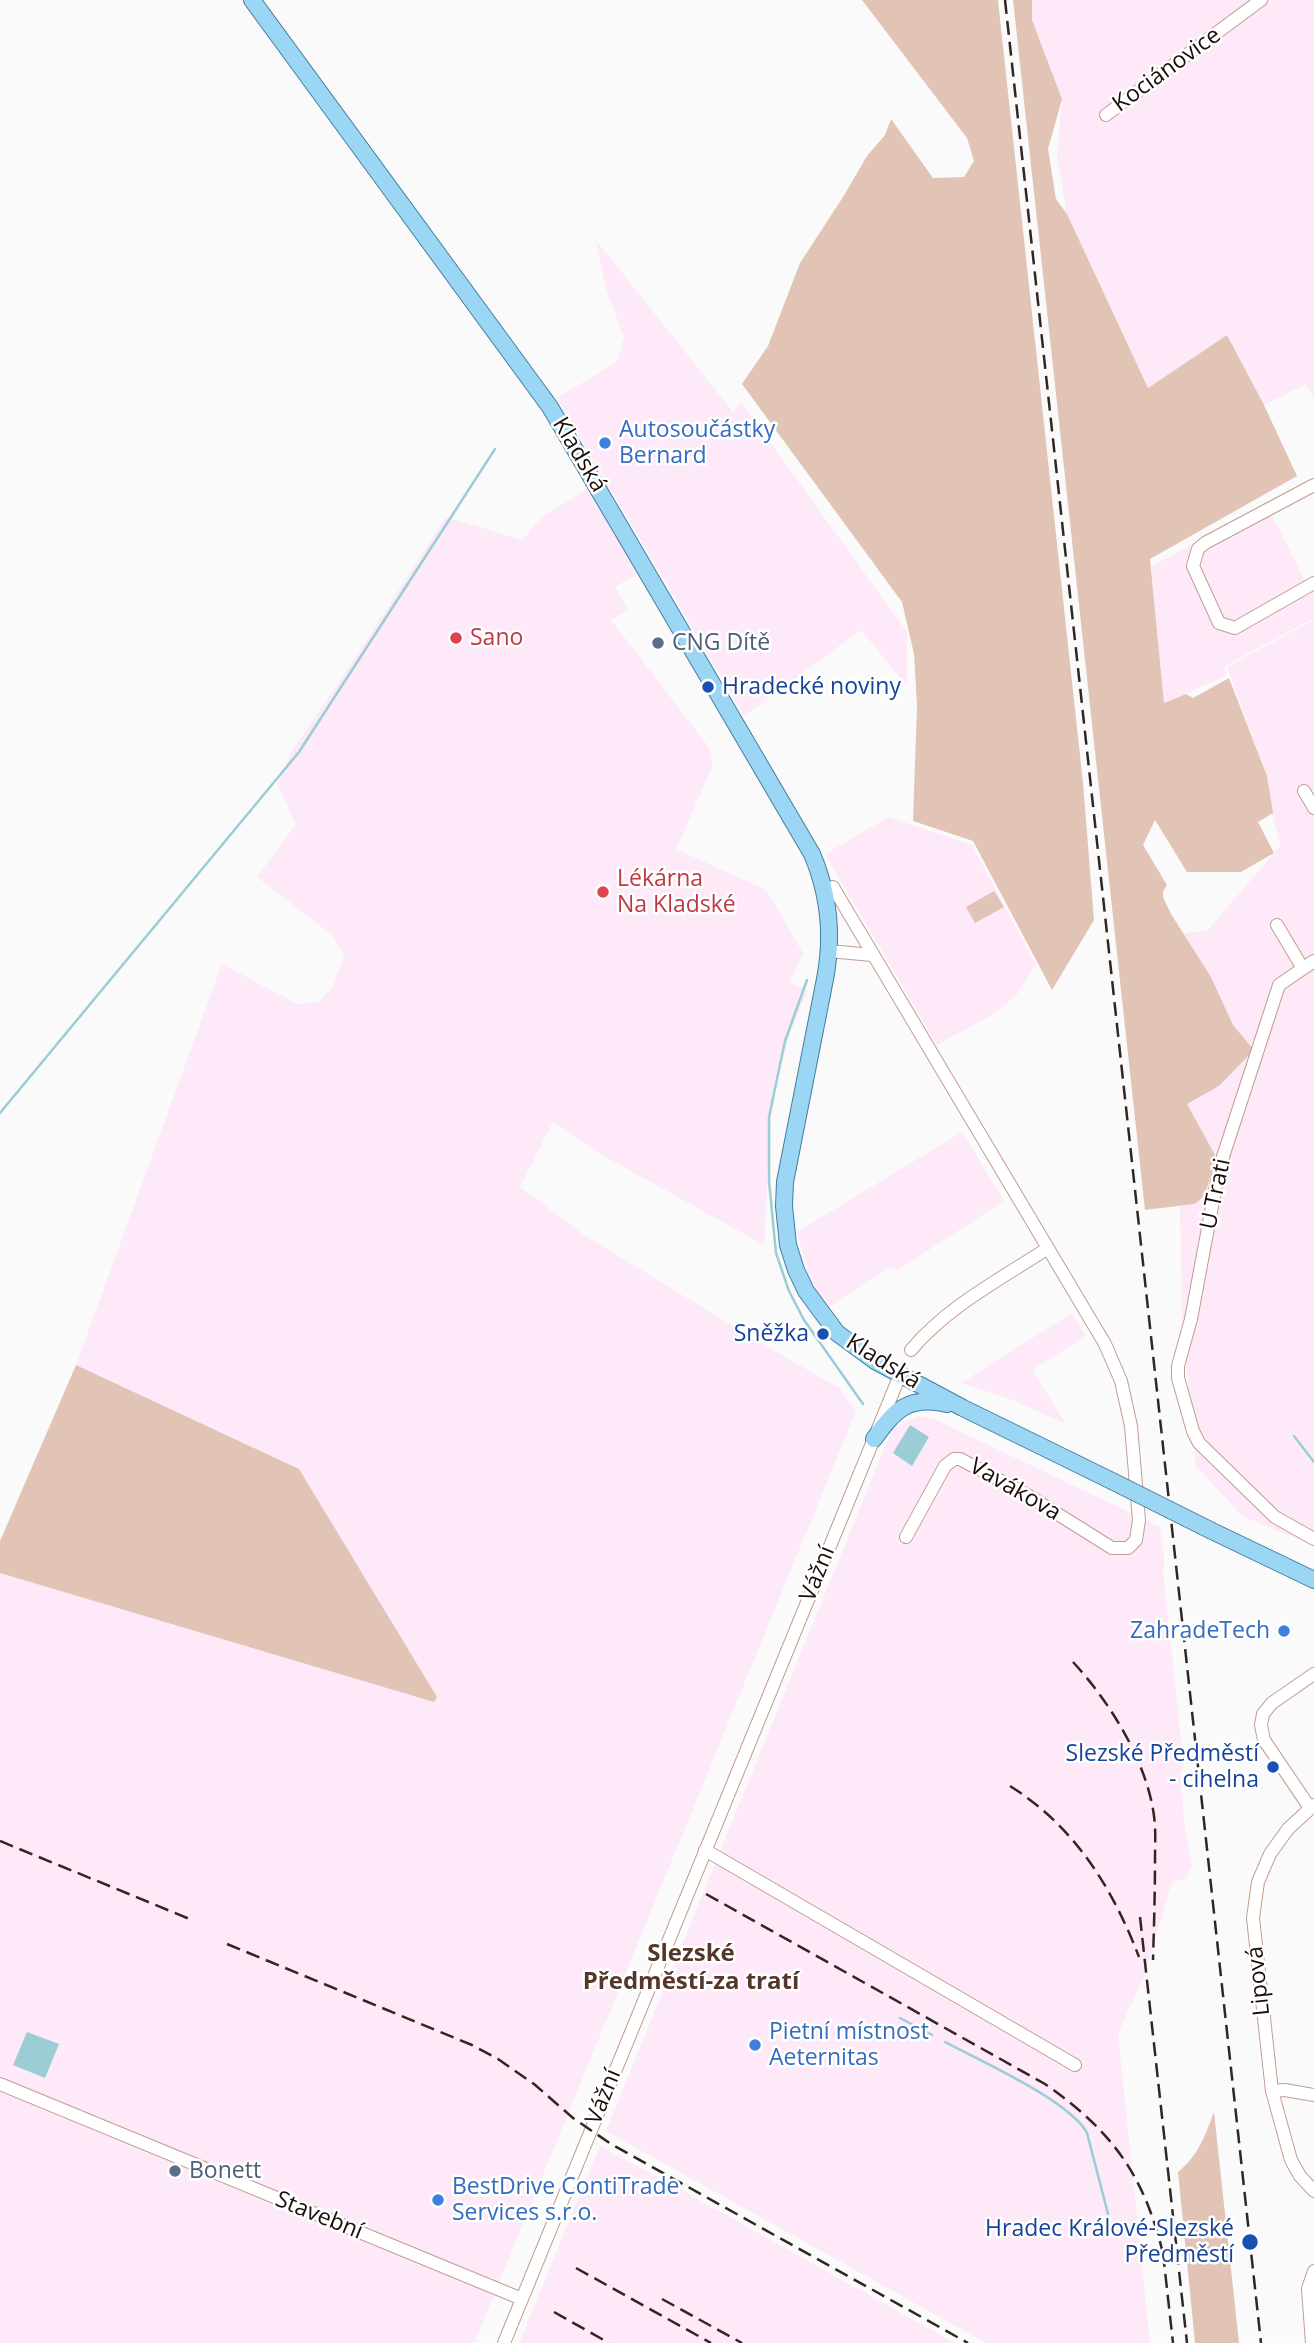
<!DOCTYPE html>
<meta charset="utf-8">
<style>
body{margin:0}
canvas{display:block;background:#fafafa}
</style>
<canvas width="1314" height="2343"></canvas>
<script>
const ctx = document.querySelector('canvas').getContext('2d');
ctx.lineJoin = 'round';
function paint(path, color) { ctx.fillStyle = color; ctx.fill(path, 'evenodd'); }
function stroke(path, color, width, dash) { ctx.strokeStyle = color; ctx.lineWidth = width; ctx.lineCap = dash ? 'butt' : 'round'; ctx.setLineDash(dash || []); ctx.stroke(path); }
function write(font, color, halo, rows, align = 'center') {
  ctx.font = font + ' "Open Sans",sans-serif'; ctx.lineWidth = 5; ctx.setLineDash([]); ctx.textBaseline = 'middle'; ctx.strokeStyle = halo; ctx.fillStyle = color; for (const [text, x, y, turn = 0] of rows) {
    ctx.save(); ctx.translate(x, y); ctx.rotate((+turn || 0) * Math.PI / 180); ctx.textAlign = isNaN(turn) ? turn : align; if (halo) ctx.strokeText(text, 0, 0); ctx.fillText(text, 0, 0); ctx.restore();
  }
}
const industrial = new Path2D(`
 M1032,0h282v399l-8,-15 -42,21 -37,-70 -79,53 -81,-174 -10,-57 5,-58 -30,-79z
 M596,240l137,172 8,-10 166,230v54l-46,-56 -117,86 -187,-318 60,-36 7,-25 -18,-48z
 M589,488l48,86 -22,13 13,23 -17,10 97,126 5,19 -37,84 90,41 37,63 -13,30 18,7 -17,42 -12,39 -8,47 -7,127 -155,-86 -56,-37 -33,65 64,48 170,104 85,49 17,23 -382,932h-474v-770l133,38 166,-142 -223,-104 146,-401 75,40 21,-2 14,-14 12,-32 -13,-22 -74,-57 39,-53 -19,-40 16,-35 45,-65 108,-167 76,23 20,-23z
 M1266,503l43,86 5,-2v31l-89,48 1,10 -62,27 -13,-136z
 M1314,620v926l-72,-30 -46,-50 -14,-143 -2,-119h14l12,-11 2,-13 -22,-76 33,-18 35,-36 -21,-25 -22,-48 -28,-44 24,-2 74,-86 -9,-31 -5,-38 -40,-109z
 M889,817l83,28 64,120 -21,32 -25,19 -53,29 -112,-191z
 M962,1132l42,69 -106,69 -8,-3 -60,39 -9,-10 -12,-21 -12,-43z
 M1072,1313l14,23 -54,34 34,54 -56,-25 -49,-16z
 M918,1416l16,3 226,108 4,32 -1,15 21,191 -4,8 5,56 7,36 -6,14 -14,3 -28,95 -26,56 32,310h-164l-380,-212 285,-699 6,-7z
 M600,2146l85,46 270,151h-436z`);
const green = new Path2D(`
 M862,0h136l85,783 11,137 -42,70 -79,-149 -60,-20 4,-115 -3,-52 -12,-52 -160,-218 26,-38 32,-83 43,-66 24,-41 18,-21 6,-16 42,59 31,-1 10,-16 -7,-23z
 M1013,0h19v20l30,79 -14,50 8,50 11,15 81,174 79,-53 37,70 33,71 -147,83 14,144 22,-9 7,4 36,-20 38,98 6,37 -15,9 16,31 -33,19h-54l-32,-52 -12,25 24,40 -4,6v6l8,17 40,63 22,48 21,25 -35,36 -32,18 28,51c-5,15 -5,42 -21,49l-49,6z
 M994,891l10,16 -29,16 -9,-16z
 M76,1365l223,104 138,228 -3,5 -434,-129v-32z
 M1214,2112l25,231h-44l-17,-171c20,-16 27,-36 36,-60z`);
const water = new Path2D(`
 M910,1425l19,12 -17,29 -19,-13z
 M27,2032l32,12 -14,34 -32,-13z`);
const stream = new Path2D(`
 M807,980l-22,61 -16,76v64l7,72 13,38 15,29 59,84
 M0,1113l299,-361 196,-303
 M1294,1436l20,26
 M900,2018l32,17
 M945,2042c36,19 125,59 142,91l21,81`);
const minor = new Path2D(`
 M1106,115l155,-115
 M1314,485l-109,58 -7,6 -5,17 26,57 16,5 79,-45
 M1304,791l10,17
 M833,887l272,457 16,37 10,45 8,94 -3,20 -8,8h-16l-83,-52 -69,-37h-6l-9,7 -39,71
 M1277,925l25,42
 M829,951l43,4
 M1314,961l-35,24 -60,184 -28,150 -13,47v12l15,53 6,12 76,74 39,22
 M911,1350c37,-44 90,-71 137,-102
 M1314,1805l-26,24 -18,25 -12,28 -5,36 19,173 19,69 9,16 14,15
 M1310,1808l-46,-68 -3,-15 2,-11 9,-11 42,-29
 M705,1850l370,215
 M0,2084l522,215
 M1272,2091l13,-1 29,5
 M504,2343l396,-968
 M1312,2343l-4,-54 6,-18`);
const major = new Path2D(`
 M252,0l298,407 262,447c17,40 21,83 13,125l-40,203 -1,24 4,39 8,25 10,21 31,42 38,28 88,47 149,73
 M874,1439c21,-29 34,-44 73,-35
 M1212,1531l102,49`);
const rail = new Path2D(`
 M1005,0l256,2343
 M1073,1662c37,40 74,100 81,154 2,14 1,29 1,43 0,34 -1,67 -2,101
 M1010,1786c65,41 102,101 129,171
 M0,1841l192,79
 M706,1894l339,190c70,49 101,94 120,178
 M1140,1917l47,426
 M227,1944l245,101 26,14 36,25 39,34 38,26 357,199
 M1163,2253l10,90
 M576,2268l135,75
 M662,2299l80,44
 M554,2312l55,31`);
const majorBridge = new Path2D(`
 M1112,1481l100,50`);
const markers = [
 [605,443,7,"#3f7fe0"],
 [456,638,7,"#e0444e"],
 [658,643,7,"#5c6f8a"],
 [708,687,7,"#1a4fb4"],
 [603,892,7,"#e0444e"],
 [823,1334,7,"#1a4fb4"],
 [1284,1631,7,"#3f7fe0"],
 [1273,1767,7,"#1a4fb4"],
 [755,2045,7,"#3f7fe0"],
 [175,2171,7,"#5c6f8a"],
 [438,2200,7,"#3f7fe0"],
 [1250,2242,9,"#1a4fb4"]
];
const streetNames = [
 ["Kociánovice",1167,70,-36],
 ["Kladská",579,455,59],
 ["U Trati",1216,1194,-78],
 ["Kladská",883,1362,32],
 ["Vavákova",1015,1490,30],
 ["Vážní",818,1574,-68],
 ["Lipová",1259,1981,-96],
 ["Vážní",604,2097,-68],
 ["Stavební",319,2216,22]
];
const shopNames = [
 ["Autosoučástky",619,430],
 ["Bernard",619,456],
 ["ZahradeTech",1270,1631,"right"],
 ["Pietní místnost",769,2032],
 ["Aeternitas",769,2058],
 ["BestDrive ContiTrade",452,2187],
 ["Services s.r.o.",452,2213]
];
const healthNames = [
 ["Sano",470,638],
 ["Lékárna",617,879],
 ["Na Kladské",617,905]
];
const serviceNames = [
 ["CNG Dítě",672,643],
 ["Bonett",189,2171]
];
const transitNames = [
 ["Hradecké noviny",722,687,"left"],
 ["Sněžka",809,1334],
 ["Slezské Předměstí",1259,1754],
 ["- cihelna",1259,1780],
 ["Hradec Králové-Slezské",1234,2229],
 ["Předměstí",1234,2255]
];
const neighbourhoodNames = [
 ["Slezské",691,1954],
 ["Předměstí-za tratí",691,1982]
];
paint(industrial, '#fde9f8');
paint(green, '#e2c4b7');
paint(water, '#9bcdd7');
stroke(stream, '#9bcdd7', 2.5);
stroke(minor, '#c29d8e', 14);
stroke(major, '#447e9e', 18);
stroke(minor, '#fff', 12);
stroke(major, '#9cd6f5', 16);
stroke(rail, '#322621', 2.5, [14, 7]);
stroke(majorBridge, '#447e9e', 18, []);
stroke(majorBridge, '#9cd6f5', 16);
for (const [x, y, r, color] of markers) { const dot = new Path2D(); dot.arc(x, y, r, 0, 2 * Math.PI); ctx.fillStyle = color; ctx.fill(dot); stroke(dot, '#fff', 2.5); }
write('23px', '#1b0e09', '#fff', streetNames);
write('23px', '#366cbe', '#fff', shopNames, 'left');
write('23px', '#be3a42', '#fff', healthNames, 'left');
write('23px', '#4e5e75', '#fff', serviceNames, 'left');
write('23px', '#164399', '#fff', transitNames, 'right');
write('bold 24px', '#553629', '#fff', neighbourhoodNames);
</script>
